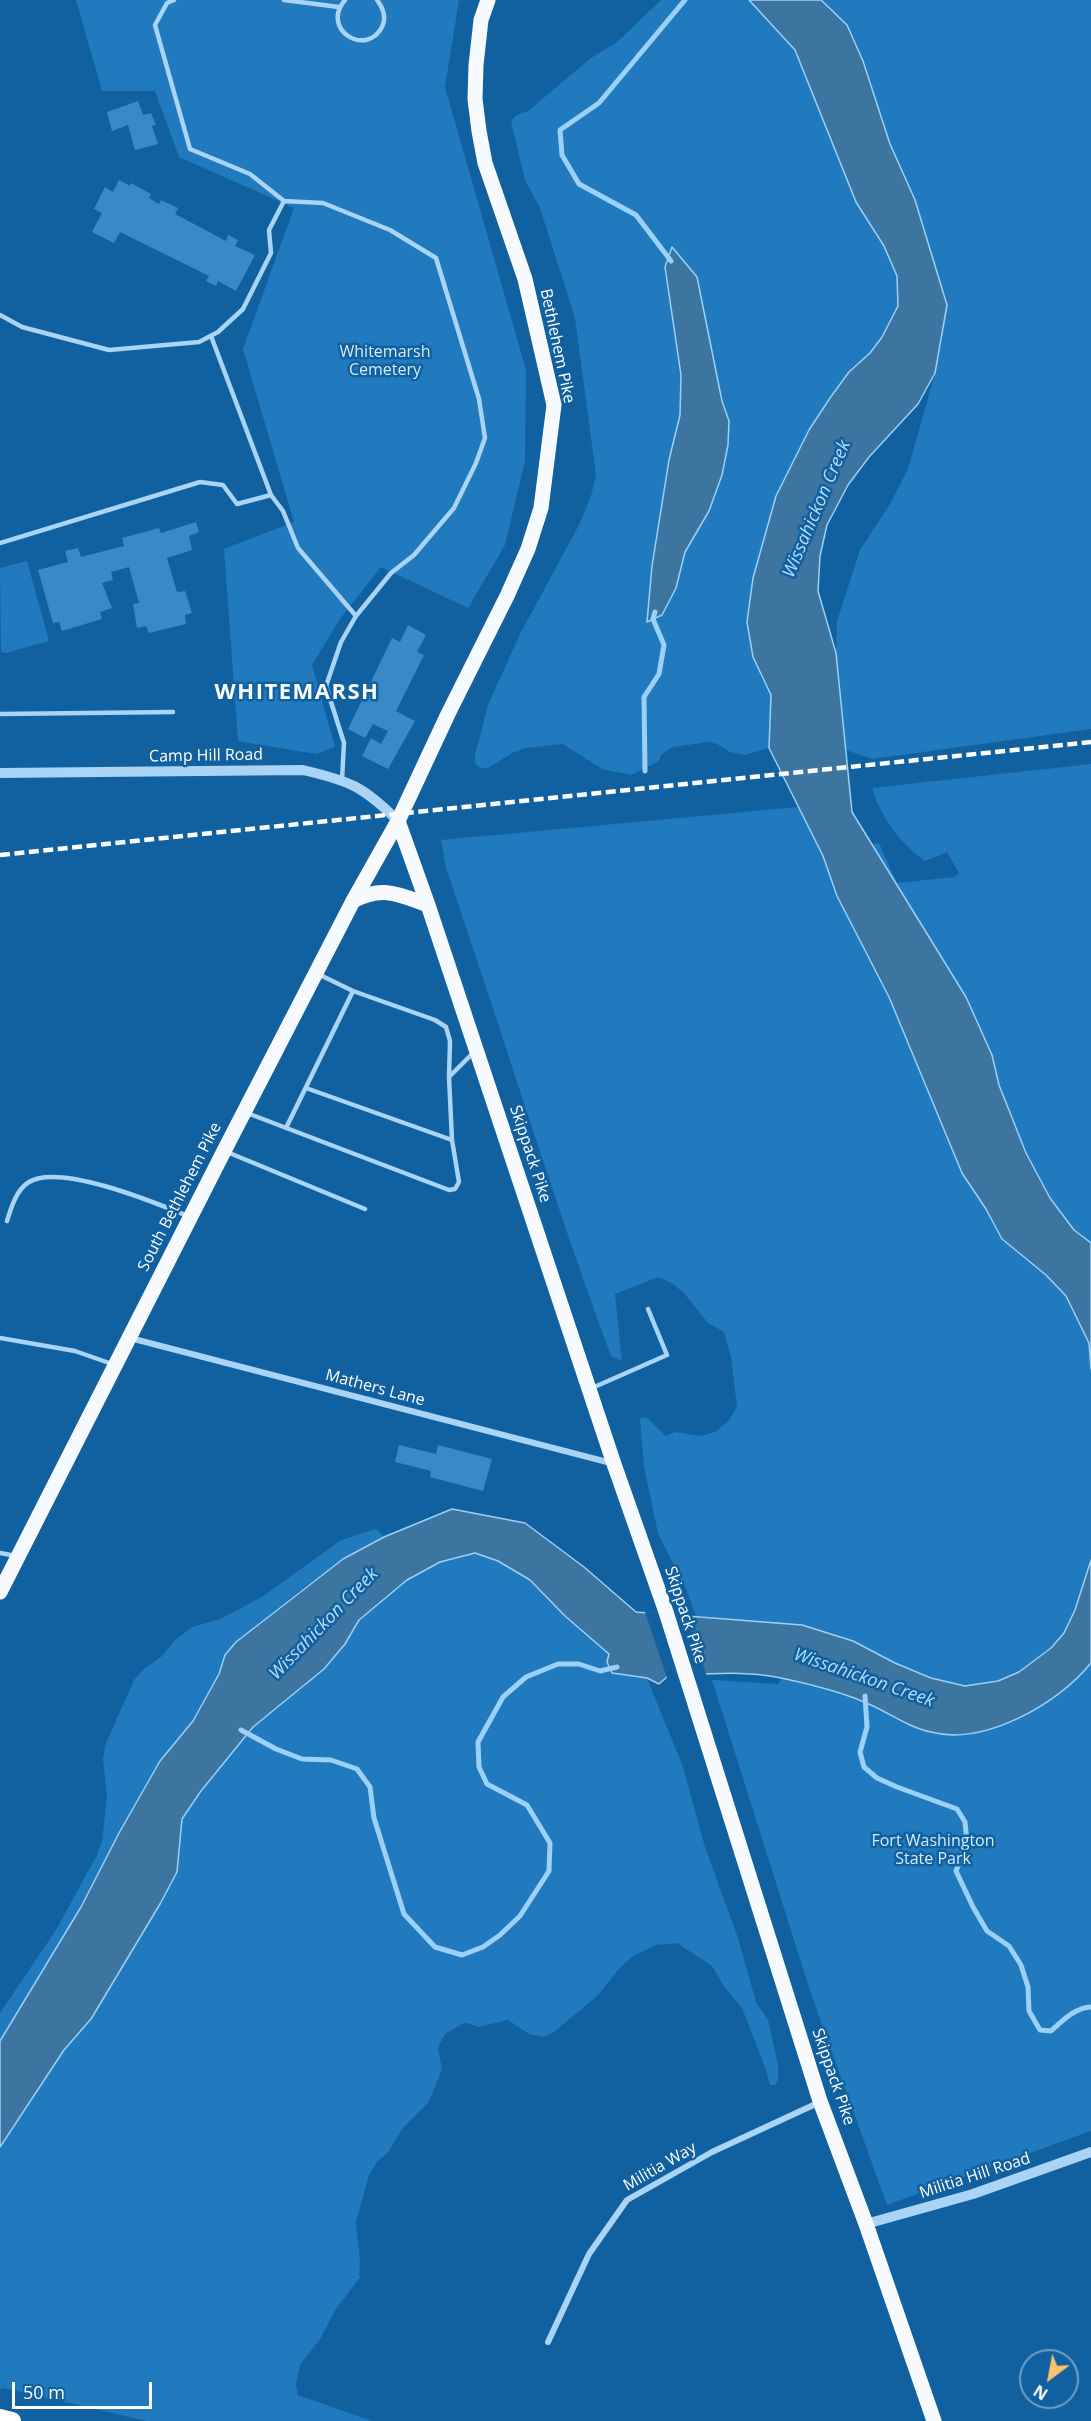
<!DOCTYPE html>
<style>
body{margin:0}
#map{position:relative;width:1091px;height:2421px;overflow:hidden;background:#11609f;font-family:"Open Sans",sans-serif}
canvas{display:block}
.north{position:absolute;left:1019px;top:2349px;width:60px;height:60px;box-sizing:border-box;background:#11609f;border:2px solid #70a0c5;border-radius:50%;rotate:212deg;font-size:16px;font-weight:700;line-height:24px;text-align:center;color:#fff}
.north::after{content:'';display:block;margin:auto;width:21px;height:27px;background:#ffc36d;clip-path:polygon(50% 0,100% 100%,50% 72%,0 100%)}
.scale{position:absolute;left:12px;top:2382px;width:140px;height:27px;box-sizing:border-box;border:3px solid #fff;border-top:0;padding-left:8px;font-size:18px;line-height:21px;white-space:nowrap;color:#fff;-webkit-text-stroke:4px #11609f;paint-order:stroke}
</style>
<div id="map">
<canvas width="1091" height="2421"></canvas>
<div class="north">N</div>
<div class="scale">50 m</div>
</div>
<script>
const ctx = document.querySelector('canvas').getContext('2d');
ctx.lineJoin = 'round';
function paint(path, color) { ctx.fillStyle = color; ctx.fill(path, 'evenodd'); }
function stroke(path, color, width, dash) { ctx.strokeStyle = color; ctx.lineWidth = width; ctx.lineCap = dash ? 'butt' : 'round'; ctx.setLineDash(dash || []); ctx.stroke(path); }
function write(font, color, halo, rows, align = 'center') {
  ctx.font = font + ' "Open Sans",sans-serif'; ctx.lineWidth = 5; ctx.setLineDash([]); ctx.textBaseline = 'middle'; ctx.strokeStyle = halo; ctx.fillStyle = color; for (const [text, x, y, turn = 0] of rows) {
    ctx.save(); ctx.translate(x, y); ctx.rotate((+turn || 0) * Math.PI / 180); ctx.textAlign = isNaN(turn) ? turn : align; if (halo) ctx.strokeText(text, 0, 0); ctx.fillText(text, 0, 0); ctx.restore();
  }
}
const green = new Path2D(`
 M76,0h383l-14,87 81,283 -1,91 -20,84 -37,63 -87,-41 -41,52 -28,46 23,82 -19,7 -78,-13 -14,-192 70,-27 -51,-173 51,-141 -115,-51 -24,-66h-53z
 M661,0h88l46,50 61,152 28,44 13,30 1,30 -16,31 -12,16 -21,19 -40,58 -33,66 -23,82 -6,44 6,35 18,38 -2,53 -24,7 -15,-3 -13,-8 -8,-2 -37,5 -11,8 -2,6 -28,14 -29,-6 -39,-25 -38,4 -13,5 -24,15h-8l-5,-5v-8l13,-50 32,-71 59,-109 12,-29 5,-21 -21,-157 -35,-110 -15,-28 -14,-58 4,-6 13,-5 63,-53 25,-15z
 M821,0h270v729l-219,30 -26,-9 -10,-97 1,-32 23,-71 30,-46 18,-35 27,-96 12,-68 -32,-105 -25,-56 -27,-83 -16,-36z
 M27,561l22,80 -43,12 -5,-1 -1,-84z
 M1091,764v1367l-204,74 -76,-211 -99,-314 66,4 4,-6 28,8 132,-5 -47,-18 -42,-22 -51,-16 -106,-9 -10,-27 -28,-56 -14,-66 -4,-49h7l19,18 9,-4 26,4 16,-5 12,-11 8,-13 -6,-50 -7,-25 -16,-9 -24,-30 -11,-9 -15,-7 -43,17 7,67 -11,-5c-60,-161 -109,-326 -165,-488l-5,-28 357,-33 25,49 14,40 52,101 73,176 24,36 16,30 -169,-391 46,-5 18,40 57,-6 5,-4 -12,-21 -22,9c-25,-18 -44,-43 -53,-73z
 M376,1529l8,8 -41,22 -40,29 -67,54 -11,13 -6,19 -26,47 -33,40 -41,72 -38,74 -81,134v-28l56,-83 41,-75 5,-14 5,-45 -4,-37 3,-16 28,-63 10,-11 17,-12 13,-16 18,-14 28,-8 42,-22 79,-57z
 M475,1553l23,8 32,19 35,36 44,38 3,19 35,5 36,89 22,80 33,91 18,64 12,18 10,45v16l-3,4h-5l-5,-18 -23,-59 -17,-20 -13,-22 -35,-23 -21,2 -23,11 -13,12 -23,28 -43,36 -10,5 -15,-3 -21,-14 -30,7 -11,-4 -5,1 -17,10 -7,13 4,23 -14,33 -26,26 -13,22 -12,11 -8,13 -13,47 4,39 -1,15h2l-25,33 -16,30 -20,26 -4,20 2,10 74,26h-225l-134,-31 -12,-2 -1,5v-246l64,-97 27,-31 69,-115 17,-32 5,-53 49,-67 22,-25 71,-58 21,-25 14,-24 48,-40 33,-18z`);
const water = new Path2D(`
 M749,0h72l26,25 16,36 27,83 25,56 32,105 -12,68 -17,31 -49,53 -21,28 -21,40 -7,31 -2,35 18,62 16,159 114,185 26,58 7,30 27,68 24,45 24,32 17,13v126l-2,-26 -23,-47 -20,-21 -44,-36 -16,-30 -24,-36 -73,-176 -52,-101 -14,-40 -54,-108 2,-53 -18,-38 -6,-35 6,-44 23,-82 33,-66 21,-32 19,-26 21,-19 12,-16 16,-31 -1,-30 -13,-30 -28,-44 -61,-152z
 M672,247l25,30 25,124 7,20 -1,24 -6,30 -13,36 -24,41 -9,36 -14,27 -15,7 5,-56 17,-106 11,-45 1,-40 -16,-108z
 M452,1509l73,14 59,44 52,45 166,13 51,16 42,22 36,15 34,8 33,-5 21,-9 32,-24 13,-15 11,-23 16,-50v103c-33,41 -107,83 -160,69 -24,-5 -44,-21 -67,-30 -25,-11 -55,-18 -83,-24 -38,-8 -75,-4 -113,-2l-9,8 -12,-6 -35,-5 -5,-11 2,-8 -44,-38 -35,-36 -32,-19 -23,-8 -35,9 -33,18 -48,40 -14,24 -21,25 -71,58 -52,64 -19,28 -5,53 -17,32 -69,115 -27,31 -64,97v-106l81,-134 38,-74 41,-72 33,-40 26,-47 6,-19 11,-13 107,-83 41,-22z`);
const pier = new Path2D(`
 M645,1612l41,1 21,64 -40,1z`);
const stream = new Path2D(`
 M671,261l-35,-46 -57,-31 -17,-29 -2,-25 39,-27 86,-103
 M645,771l-1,-74 15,-23 5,-29 -11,-26 2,-7
 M865,1696l2,31 -7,25 4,15 13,11 20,9 60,22 8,13 2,20 -11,29 17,36 14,24 22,15 12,19 7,22 1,24 11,19 11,1c11,-10 25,-24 40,-24
 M241,1730l35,19 26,10 29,1 26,9 13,18 4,31 30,96 31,33 27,8 21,-8 17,-12 20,-19 29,-45 1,-28 -23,-38 -40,-21 -8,-17 -1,-25 25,-45 23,-20 32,-13h21l21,7 17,-4`);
const building = new Path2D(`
 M138,101l5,14 8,-2 5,12 -4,1 6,18 -23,6 -7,-25 -16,6 -5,-19z
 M119,180l11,6 1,-3 20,11 -2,4 10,6 2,-4 17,8 -3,6 51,27 2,-6 10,5 -3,6 20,9 -19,36 -18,-10 -2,5 -10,-5 3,-5 -89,-44 -6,11 -22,-11 10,-19 -8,-4 11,-22 8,5z
 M196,522l3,10 -10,4 3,14 -25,8 10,34 8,-1 7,22 -7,2 1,9 -37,9 -3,-7 -9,2 -4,-24 6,-1 -10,-36 -18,5 2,8 -11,3 10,25 -12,4 2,7 -40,12 -3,-9 -6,1 -15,-53 30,-8 -3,-11 13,-3 3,9 43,-11 -2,-8 37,-10 2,5z
 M408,625l18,10 -9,17 7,3 -28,56 19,10 -27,48 -26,-13 9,-18 10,6 7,-13 -15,-7 -8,14 -17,-9 44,-91 8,4z
 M399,1445l37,9 2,-9 54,14 -9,32 -53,-14 1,-6 -36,-9z`);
const service = new Path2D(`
 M174,0l-7,3 -12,22 35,124 60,25 34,27
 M284,0l55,7
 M345,0c-25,29 21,58 37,27 5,-10 1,-19 -5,-27
 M0,315l22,12 87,23 90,-8 19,-10 25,-23 28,-56 -2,-23 15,-29 39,2 67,27 46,28 43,141 6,39 -9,25 -22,45 -40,47 -23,18 -35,43 -15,26 -15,44 18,57 -2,37
 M211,336l60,159
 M0,543l200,-61 23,3 14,19 34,-9 12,16 15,37 58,68
 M0,714l173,-2
 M318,974l35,17
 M306,1088l146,52
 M247,1113l202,77 6,-1 4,-7 -7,-42 -3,-63 26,-26
 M286,1128l67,-137 82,29 11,7 4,14 -1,36
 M227,1152l138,57
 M7,1221c4,-13 9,-31 22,-39 31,-19 127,21 159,34
 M0,1338l75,13 37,13
 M592,1388l75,-33 -19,-46
 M0,1553l16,3`);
const minor = new Path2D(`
 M130,1338l481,125
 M548,2342l41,-88 38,-54 85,-48 108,-50`);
const tertiary = new Path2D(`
 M0,773l303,-3c47,11 60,16 95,51
 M866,2224l107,-30 118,-42`);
const primary = new Path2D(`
 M398,821l30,84 186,559 52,148 154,489 46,123 68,197
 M353,901c30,-16 47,-6 75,4
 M0,1592l224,-441 129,-250 45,-80 50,-107 59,-118 21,-47 13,-41 13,-103 -29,-126 -40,-116 -6,-32 -4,-32 1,-34 5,-45 7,-20`);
const motorway = new Path2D(`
 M0,2418l12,3`);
const rail = new Path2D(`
 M0,855l1091,-113`);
const streetNames = [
 ["Bethlehem Pike",557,346,78],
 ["Camp Hill Road",206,756,-1],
 ["Skippack Pike",530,1154,72],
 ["South Bethlehem Pike",180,1197,-63],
 ["Mathers Lane",375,1388,15],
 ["Skippack Pike",685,1615,72],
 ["Skippack Pike",833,2077,71],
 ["Militia Way",660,2167,-30],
 ["Militia Hill Road",975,2176,-18]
];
const parkNames = [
 ["Whitemarsh",385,352],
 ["Cemetery",385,370],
 ["Fort Washington",933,1841],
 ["State Park",933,1859]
];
const waterNames = [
 ["Wissahickon Creek",817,509,-67],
 ["Wissahickon Creek",324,1624,-46],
 ["Wissahickon Creek",864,1678,19]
];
const districtNames = [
 ["WHITEMARSH",297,693]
];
paint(green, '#207abd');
paint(water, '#3d75a1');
stroke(water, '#9bd1f8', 1.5);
paint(pier, '#11609f');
stroke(stream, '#9bd1f8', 5);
paint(building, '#3a89c6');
stroke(service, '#a9d4f5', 4.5);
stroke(minor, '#a9d4f5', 6);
stroke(tertiary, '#a9d4f5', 10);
stroke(primary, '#f7fbff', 15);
stroke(motorway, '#fff', 18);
stroke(rail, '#fff', 4.5, [10, 4.5]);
write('16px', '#fff', '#11609f', streetNames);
write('16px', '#d2ebfe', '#11609f', parkNames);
write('italic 18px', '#b5defb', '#11609f', waterNames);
ctx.letterSpacing = '1.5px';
write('bold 22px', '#fff', '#11609f', districtNames);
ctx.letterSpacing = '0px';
</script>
